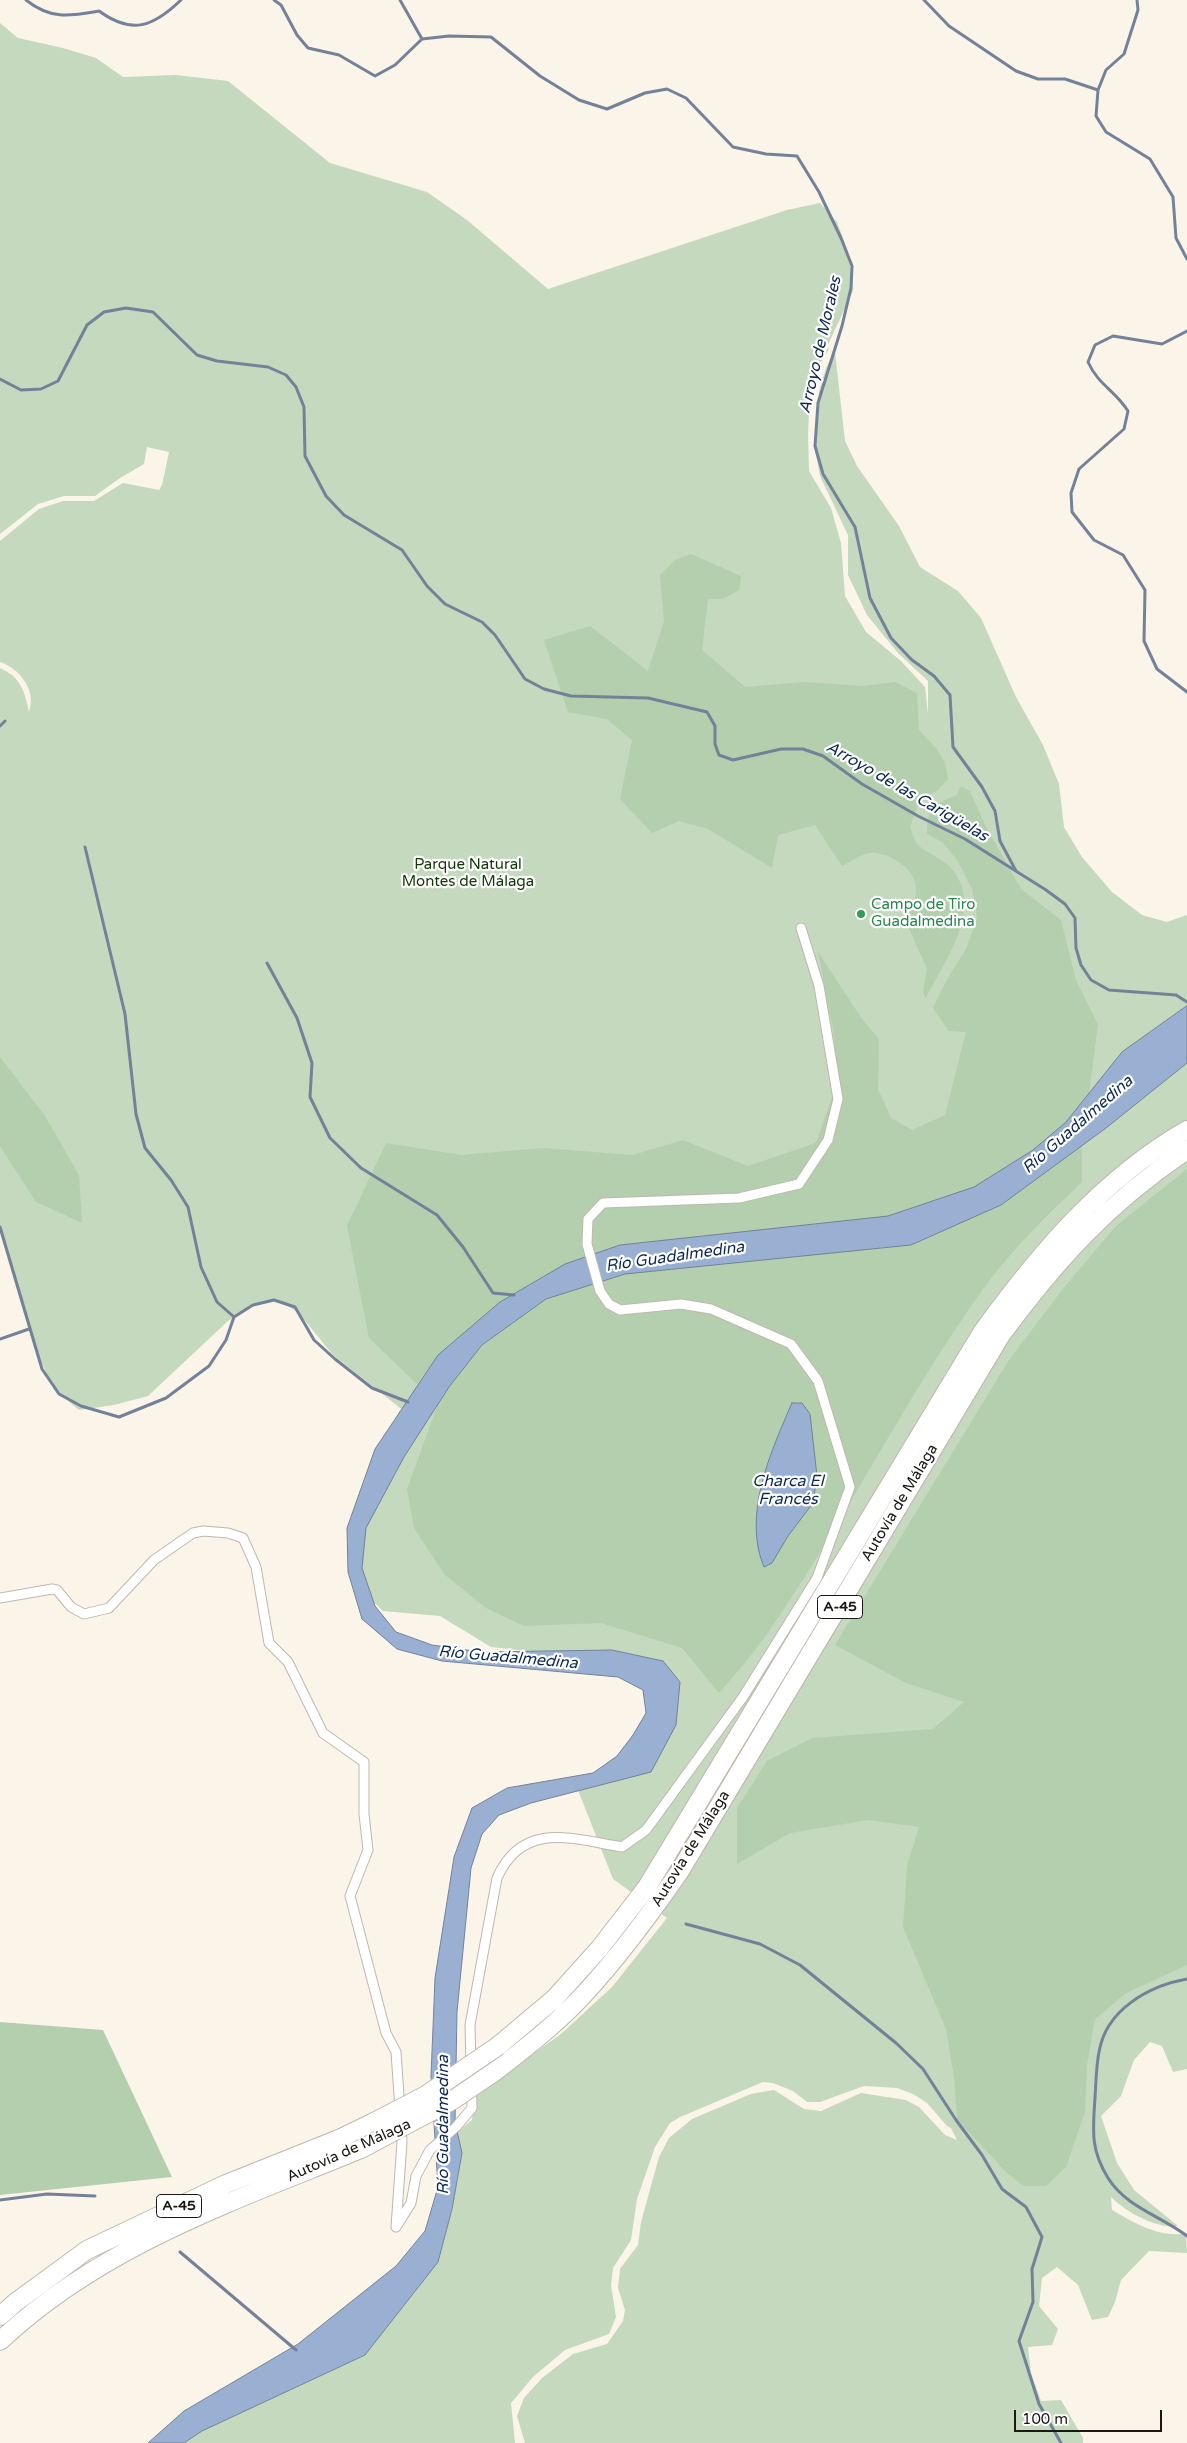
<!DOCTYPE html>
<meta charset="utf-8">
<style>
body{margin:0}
#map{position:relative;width:1187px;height:2443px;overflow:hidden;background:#fbf4e9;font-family:"Varela Round",sans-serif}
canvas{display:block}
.scale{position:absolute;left:1014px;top:2410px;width:148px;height:22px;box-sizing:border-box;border:2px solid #1b1814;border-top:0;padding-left:6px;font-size:15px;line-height:18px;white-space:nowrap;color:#1b1814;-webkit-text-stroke:4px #fff;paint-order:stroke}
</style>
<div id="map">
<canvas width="1187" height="2443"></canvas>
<div class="scale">100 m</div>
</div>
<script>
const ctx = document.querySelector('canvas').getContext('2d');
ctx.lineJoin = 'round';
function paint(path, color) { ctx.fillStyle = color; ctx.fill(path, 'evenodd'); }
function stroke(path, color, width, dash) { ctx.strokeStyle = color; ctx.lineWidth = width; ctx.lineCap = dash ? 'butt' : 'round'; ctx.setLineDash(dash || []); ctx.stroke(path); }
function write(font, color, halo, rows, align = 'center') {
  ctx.font = font + ' "Varela Round",sans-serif'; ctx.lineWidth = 4.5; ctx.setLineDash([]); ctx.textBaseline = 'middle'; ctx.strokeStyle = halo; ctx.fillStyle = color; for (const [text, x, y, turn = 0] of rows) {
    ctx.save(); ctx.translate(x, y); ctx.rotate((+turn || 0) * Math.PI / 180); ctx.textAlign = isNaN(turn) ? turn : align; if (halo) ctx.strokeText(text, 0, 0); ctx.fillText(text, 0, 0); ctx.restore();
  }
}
const green = new Path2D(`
 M0,23l18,15 45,10 33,10 27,19 53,-2 52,6 102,82 97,29 40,28 81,69 239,-79 33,-7 17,19 12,33 4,36 -28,60 5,-4 -17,29 -3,16 -2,42 1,37 22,37 10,35 4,53 21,36 35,29 24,26 3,27v-33l-30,-28 -31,-38 -19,-40v-40l-28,-59 -5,-26 4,-58 7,-24 9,-16 10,89 12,25 42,60 21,41 38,24 23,27 35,79 27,48 16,39 5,43 18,30 30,35 30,23 25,7 20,-7v1154l-14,3 -11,-26 -12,-4 -16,18 -13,36 -20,20 16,47 17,27 44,36c-22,3 -52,-14 -67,-29l1,13c21,12 49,29 74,23l1,20 -38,-2 -28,29 -6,22 -7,15 -16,3 -14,-35 -21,-18 -15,11 -3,28 19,23 -6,16 -24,2 3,26 10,28 20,-1 22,38v5h-558l-8,-27 7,-18 18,-20 31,-24 34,-10 16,-23 2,-11 -7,-22 2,-19 18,-24 3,-23 18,-65 10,-19 23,-19 59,-25 23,-4 30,19 17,2 40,-18 45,7 13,7 26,28 12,5 -6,-12 -4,-2 -20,-23 -14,-9 -16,-6 -33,-2 -44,16h-13l-14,-11 -20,-8 -10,-1 -83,35 -10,6 -15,24 -18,52 -6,41 -18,28 -2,17 5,32 -7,17 -44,16 -32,27 -22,26 4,40h-331l18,-12 163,-76 73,-93 14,-53 10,-55 -5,-22 15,-12 2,-24 87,-62 51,-47 55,-69 -54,-39 -37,-94 84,-57 -20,-50 -58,-21 -91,-10 -51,-31 -57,-5 -25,-24v-31l15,-73 36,-68 -77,-61 -33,-41 -23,-14 -22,6 -26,16 -80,75 -34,9 -35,5 -25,-21 -20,-42 -34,-114v-565c21,9 25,24 29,44 8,-22 -10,-44 -29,-50v-121l39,-32 24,-8h31l29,-18 36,7 3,-5 7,-33 -22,-5 -3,17 -24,14 -25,18h-31l-26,8 -38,30z`);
const forest = new Path2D(`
 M691,554l50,22 -2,14 -16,9h-15l-6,51 43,37 60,-5 58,4 32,-4 22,11 2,37 17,18 9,15 3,16 -10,11 -18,10 -10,27c2,5 4,14 8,18 8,8 22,12 32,22 36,39 -5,93 -24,131l-3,-6 4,-24 -22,-48c15,-22 17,-44 -8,-59 -8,-5 -17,-9 -26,-8 -9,0 -21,9 -29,13l-27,-41 -37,10 -6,33 -64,-39 -29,-8 -27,12 -32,-34 12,-59 -25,-21 -39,-7 -24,-72 46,-14 58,45 16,-50 -4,-46 15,-15z
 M961,786l9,5 15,34 36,64 40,31 15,60 22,45 -9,69 -23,28 -33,28 -59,37 -86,29 -268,29 -182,110 -21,29 -48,-46 -22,-112 39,-83 75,12 82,-7 90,7 50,-15 65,26 68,-23 20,-57 -2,-52 -16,-82 44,67 17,20 -1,50 13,29 21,12 33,-15 21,-83 -17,-1 -16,-23 13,-27 20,-32 11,-31 -5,-29 -14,-28 -16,-19 -15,-8c0,-26 6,-30 30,-39z
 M0,1057l45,59 34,59 3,48 -46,-21 -36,-56z
 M1082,1145v37c-35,33 -70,67 -98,106 -79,109 -138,232 -215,343 -15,22 -33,42 -50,62l-37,-45 -81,-25 -77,3 -38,-18 -42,-34 -30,-46 -7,-39 31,-85 11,-17 33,-41 64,-47 79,-25 158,-16 218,-53z
 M1187,1169v796l-61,28 -31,26 -8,46 -2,47 -19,55 -20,19h-23l-18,-15 -48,-52 -3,-42 -8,-48 -43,-102 4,-61 12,-39 -51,-7 -78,13 -53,31v-56l30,-47 45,-23 121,-9 31,-27 -58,-19 -71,-38 174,-285 53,-70 54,-64z
 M0,2022l103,8 69,147 -172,18z`);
const water = new Path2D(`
 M1187,1006v57l-81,65 -105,77 -90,40 -286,29 -79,25 -64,46 -33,42 -45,70 -38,71 -4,40 13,38 21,26 36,13 49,7 131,-2 51,11 17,21 -4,43 -25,47 -120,31 -32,12 -17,19 -11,34 -14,144 -2,110 7,31 -10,56 -14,53 -73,93 -163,76 -18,12h-36l36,-32 114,-67 98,-78 29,-35 13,-44 -7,-111 4,-98 19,-121 18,-49 35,-20 86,-15 24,-17 16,-21 13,-22 -3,-23 -25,-13 -176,-16 -45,-12 -35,-30 -14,-47 -1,-44 28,-79 63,-94 62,-53 65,-38 55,-19 268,-29 86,-29 59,-37 33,-28 56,-70z
 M792,1403h10l8,11 7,62 -4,27 -25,33 -16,27 -8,4c-22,-52 7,-116 28,-164z`);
const stream = new Path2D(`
 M26,0c25,20 44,16 73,11 33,24 54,16 82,-11
 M274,0l7,5 16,30 11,13 31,7 36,21 20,-11 27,-26
 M400,0l22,39 27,-3 42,1 49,39 39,24 28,9 38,-16 22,-4 19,9 47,49 33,7 31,2 22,36 22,46 11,28 -1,22 -9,38 -24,77 -3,43 8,28 32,53 15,71 21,40 21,22 22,16 16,19 3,52 29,40 13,24 5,30 16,30
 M924,0l25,26 67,45 22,8h27l33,11 -2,26 10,16 44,27 23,38 3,41 11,21
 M1098,90l8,-20 18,-16 14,-44 -1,-10
 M1187,331l-25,13 -49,-8 -18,9 -7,17c11,24 27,28 40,49l-4,18 -45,40 -8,24 1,19 22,28 29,15 22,35 -1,51 13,28 30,23
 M0,379l21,11 20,-1 17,-8 29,-56 17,-13 22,-4 27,4 44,43 20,6 51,6 18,8 10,12 8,20 1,49 21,40 18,19 58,35 25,36 18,18 37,18 13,13 30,44 19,10 27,7 77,2 59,14 8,14v18l4,11 14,5 48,-11h22l20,7 39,28 56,32 47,23 81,51 19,14 10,14 1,30 5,17 10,15 18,10 67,5 11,7
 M0,726l5,-5
 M85,847l40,167 11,100 9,34 26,32 17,27 13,60 16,35 17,15
 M267,963l30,55 15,45 -2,34 20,41 31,30 76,47 26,32 30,46 21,2
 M0,1227l42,142 17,25 22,12 38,11 47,-19 43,-32 17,-26 8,-23 19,-12 21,-5 21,7 19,33 21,19 37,29 36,14
 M0,1339l29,-10
 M686,1924l74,20 40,21 96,78 27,26 33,51 26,35 20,34 24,18 16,30 -10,32 1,33 -14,39 20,63 22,39
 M1187,1979c-39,7 -81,31 -88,73 -3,15 -3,31 -4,46 -2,32 -5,51 13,80 18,29 53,38 79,58
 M0,2200l47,-6 48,2
 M180,2252l116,98`);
const street = new Path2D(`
 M0,1598l52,-9 5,1 14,17 13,7 25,-6 45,-48 39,-27 10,-2 25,2 15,5 13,29 13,76 19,19 35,71 41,29v52l4,36 -18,46 36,137 10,19 4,58
 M396,2227l15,-24 5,-27 14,-26 26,-23 16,-19 -2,-83 27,-147c26,-58 76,-39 125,-31l24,-17 97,-133 74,-119 33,-91 -32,-106 -27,-37 -80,-35 -30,-5 -61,6 -11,-6 -9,-13 -13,-47 1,-25 15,-16 136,-5 60,-14 29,-44 10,-41 -19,-113 -18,-58
 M396,2227l6,-85 -1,-17`);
const highway = new Path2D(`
 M498,2046l56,-47 45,-50 48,-62 336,-556c57,-78 119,-152 204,-201
 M497,2070c31,-24 63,-49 89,-78 35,-38 65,-79 94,-121l321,-536c56,-76 107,-132 186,-185
 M0,2316l16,-14 71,-52 139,-66 115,-46 33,-16
 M0,2341c102,-96 234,-140 361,-192`);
const highwayBridge = new Path2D(`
 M374,2122l52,-27 72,-49
 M361,2149l92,-49 44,-30`);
const markers = [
 [861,914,5,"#2e9e5b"]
];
const shields = [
 [840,1607,45],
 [179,2206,45]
];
const shieldNames = [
 ["A-45",840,1607],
 ["A-45",179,2206]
];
const parkNames = [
 ["Parque Natural",468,865],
 ["Montes de Málaga",468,882]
];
const leisureNames = [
 ["Campo de Tiro",871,905],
 ["Guadalmedina",871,922]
];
const streetNames = [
 ["Autovía de Málaga",900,1503,-59],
 ["Autovía de Málaga",691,1849,-58],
 ["Autovía de Málaga",349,2151,-24]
];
const waterNames = [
 ["Arroyo de Morales",821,345,-77],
 ["Arroyo de las Carigüelas",907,792,30],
 ["Río Guadalmedina",1078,1125,-41],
 ["Río Guadalmedina",675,1257,-8],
 ["Charca El",788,1482],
 ["Francés",788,1500],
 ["Río Guadalmedina",508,1658,5],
 ["Río Guadalmedina",444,2125,-90]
];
paint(green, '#c4d9be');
paint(forest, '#b4cfad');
paint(water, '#99b0d2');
stroke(water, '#738299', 1);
stroke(stream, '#738299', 3);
stroke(street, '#beb8ad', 11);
stroke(highway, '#beb8ad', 20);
stroke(street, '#fff', 9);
stroke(highway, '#fff', 18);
stroke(highwayBridge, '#beb8ad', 20, []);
stroke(highwayBridge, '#fff', 18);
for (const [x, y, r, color] of markers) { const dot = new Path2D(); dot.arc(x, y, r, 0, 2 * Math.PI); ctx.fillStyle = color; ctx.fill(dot); stroke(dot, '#fff', 2); }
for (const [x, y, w] of shields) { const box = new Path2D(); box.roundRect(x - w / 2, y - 11.5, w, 23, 4); ctx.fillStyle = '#fff'; ctx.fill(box); stroke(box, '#1b1814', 1); }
write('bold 14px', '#1b1814', null, shieldNames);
write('15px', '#133706', '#fff', parkNames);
write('15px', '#27864d', '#fff', leisureNames, 'left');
write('15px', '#1b1814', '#fff', streetNames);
write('italic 16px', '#0c2853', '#fff', waterNames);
</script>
